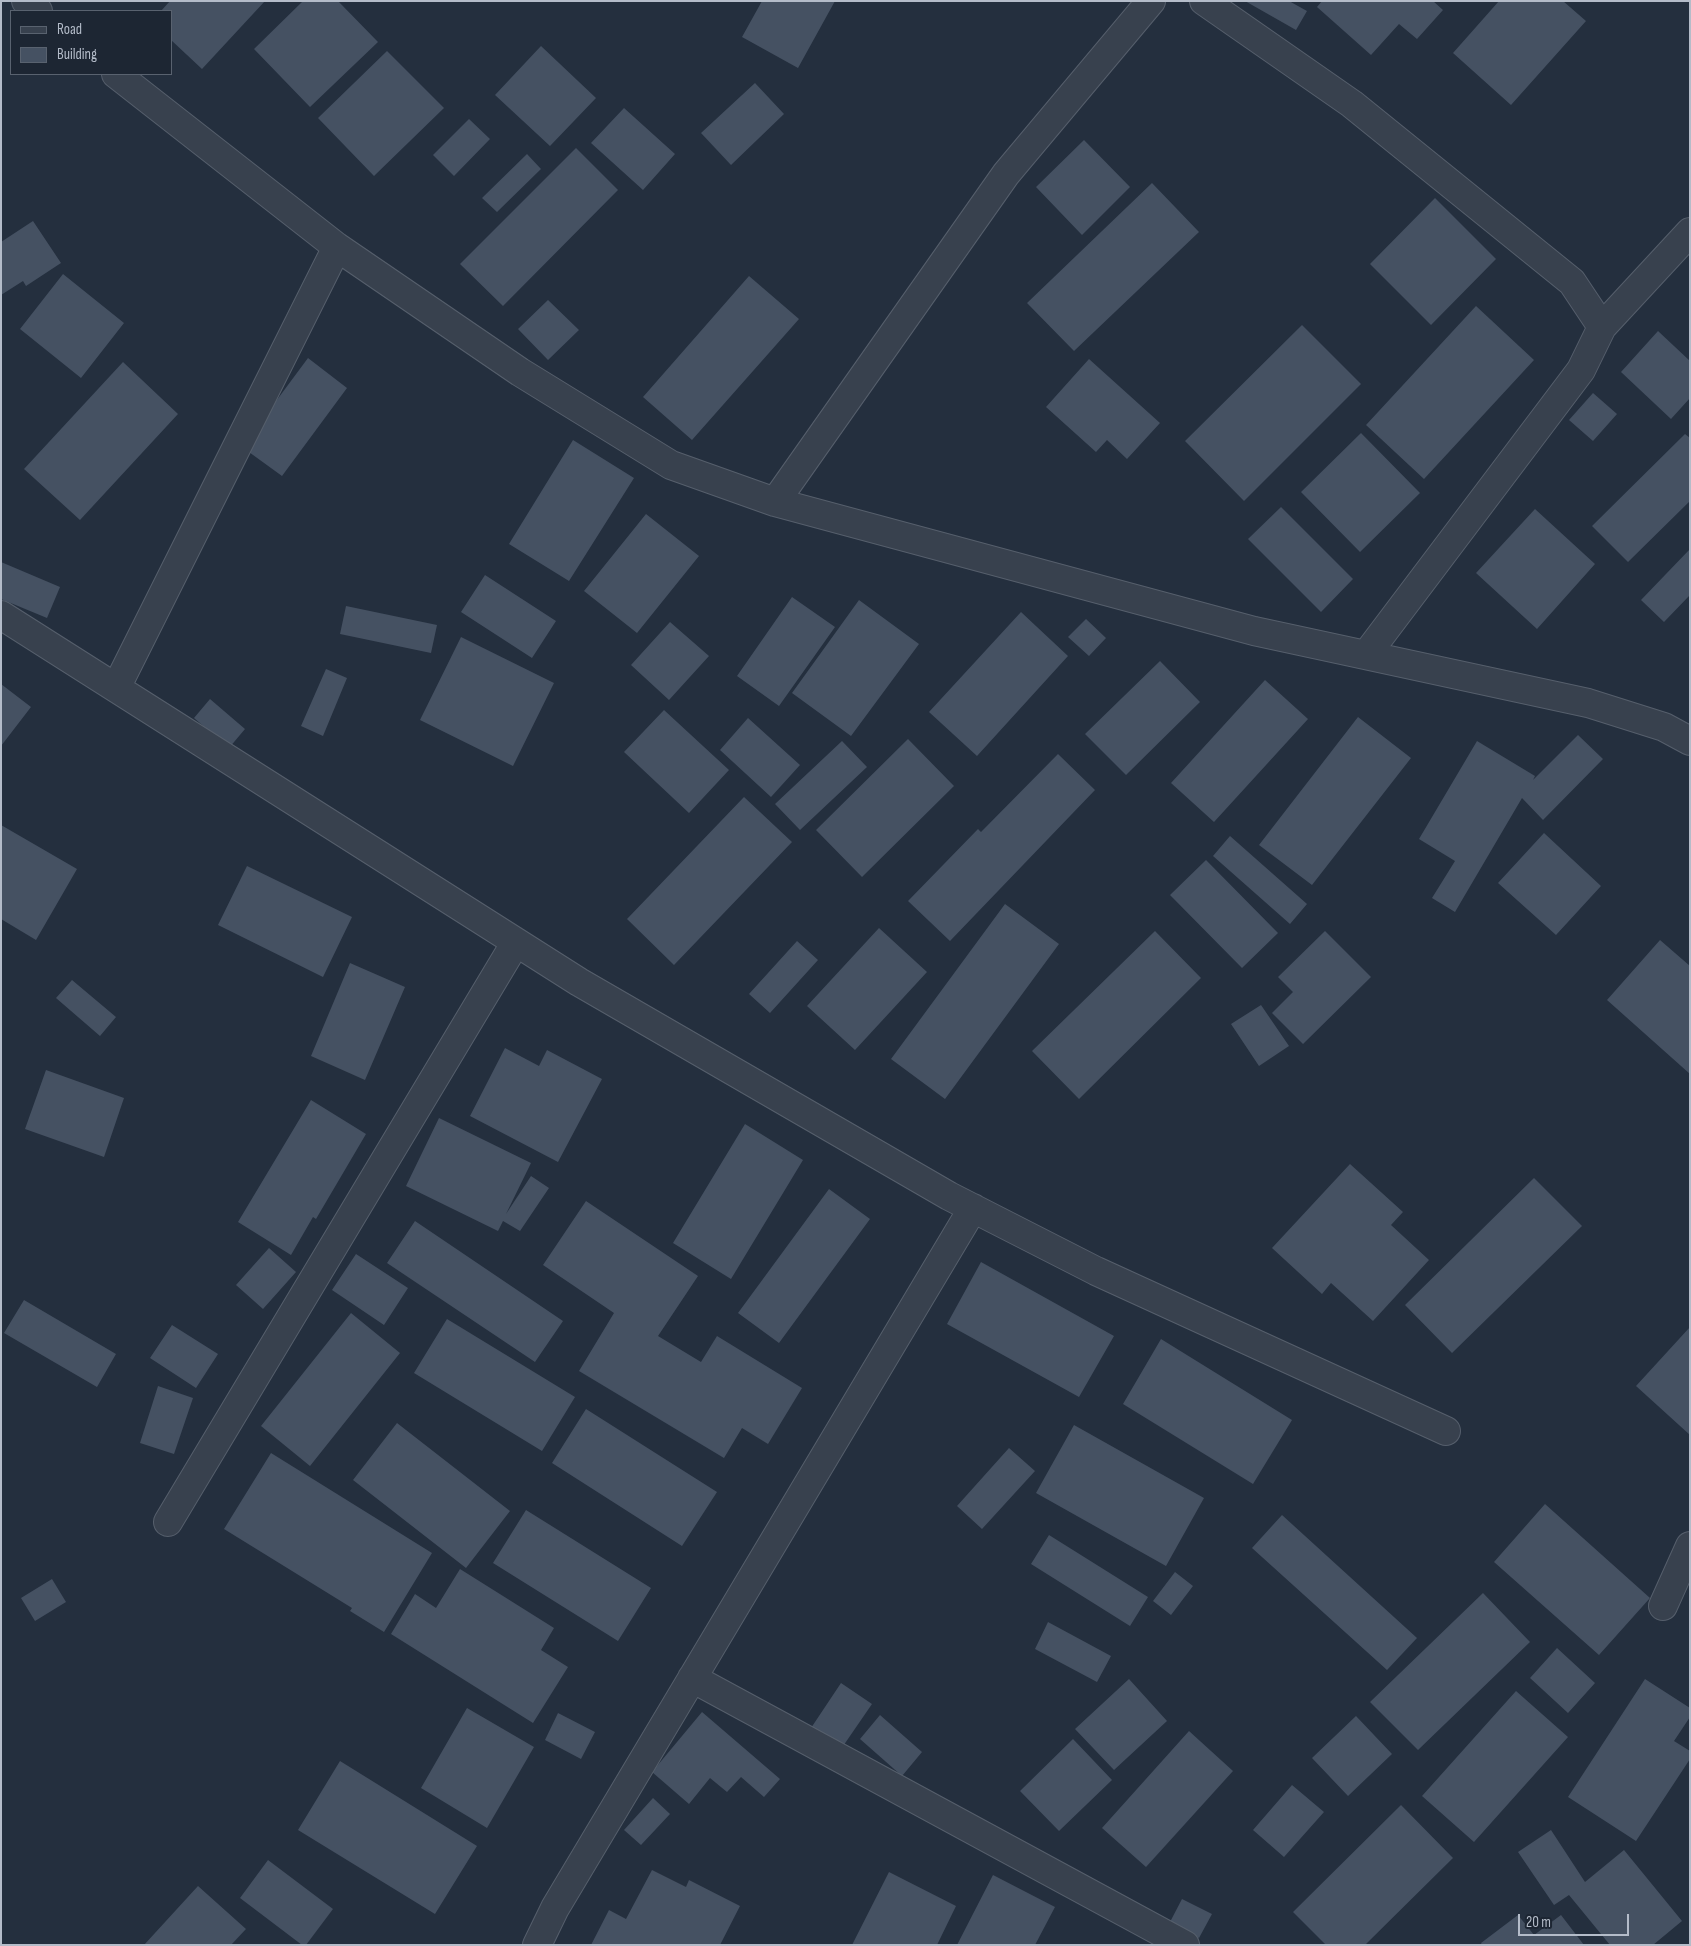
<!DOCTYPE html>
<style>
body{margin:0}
#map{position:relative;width:1691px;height:1946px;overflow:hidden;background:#242f3e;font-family:"Sofia Sans Condensed",sans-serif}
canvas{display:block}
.frame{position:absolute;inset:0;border:2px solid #b4bcc9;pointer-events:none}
.legend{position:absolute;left:10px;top:10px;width:162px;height:65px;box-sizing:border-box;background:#1d2633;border:1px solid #59626f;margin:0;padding:6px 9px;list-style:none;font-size:15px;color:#b4bcc9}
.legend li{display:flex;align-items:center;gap:10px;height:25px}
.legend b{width:25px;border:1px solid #59626f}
.scale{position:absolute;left:1518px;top:1914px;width:111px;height:22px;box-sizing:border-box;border:2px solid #b4bcc9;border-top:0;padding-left:6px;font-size:15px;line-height:18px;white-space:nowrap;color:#b4bcc9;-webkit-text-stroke:4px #1d2633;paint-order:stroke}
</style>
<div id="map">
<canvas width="1691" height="1946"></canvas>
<div class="frame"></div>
<ul class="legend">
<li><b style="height:6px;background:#38414e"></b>Road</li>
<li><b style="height:14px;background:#455162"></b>Building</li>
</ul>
<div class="scale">20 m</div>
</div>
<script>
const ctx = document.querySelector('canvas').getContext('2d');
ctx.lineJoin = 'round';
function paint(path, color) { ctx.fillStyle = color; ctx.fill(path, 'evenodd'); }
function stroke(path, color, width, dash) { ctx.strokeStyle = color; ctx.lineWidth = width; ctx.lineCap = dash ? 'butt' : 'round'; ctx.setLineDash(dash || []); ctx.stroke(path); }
const building = new Path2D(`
 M170,1h95l-63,68 -31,-29v-29h-10z
 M303,1h35l40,41 -68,65 -56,-58z
 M762,1h73l-37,67 -56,-31z
 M1245,1h44l18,10 -11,19z
 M1322,1h111l10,9 -26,29 -18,-15 -28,31 -54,-48z
 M1499,1h64l23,20 -75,84 -58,-52z
 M541,46l55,52 -46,48 -55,-51z
 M387,51l57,57 -70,68 -56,-58z
 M755,83l29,31 -53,51 -30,-32z
 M624,108l51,46 -32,36 -52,-47z
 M469,119l21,20 -36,37 -21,-21z
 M1084,140l46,47 -48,48 -46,-48z
 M576,148l42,42 -115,116 -43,-42z
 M527,154l14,15 -44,43 -15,-14z
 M1152,183l47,49 -125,119 -47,-48z
 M1435,198l61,61 -65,66 -61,-61z
 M33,221l28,42 -35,23 -3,-5 -22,14v-53z
 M63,274l61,49 -43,55 -61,-49z
 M749,276l50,43 -107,121 -49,-43z
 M548,300l31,30 -31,30 -30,-31z
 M1476,306l58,54 -110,119 -58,-54z
 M1302,325l59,59 -117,117 -59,-60z
 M1658,331l32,30v37l-19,21 -50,-47z
 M308,358l39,30 -65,88 -40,-29z
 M1089,359l71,64 -33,36 -20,-19 -11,12 -50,-45z
 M123,362l55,52 -98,106 -56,-51z
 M1593,393l24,21 -24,27 -24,-21z
 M1361,433l59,60 -60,59 -59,-60z
 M1685,434l5,4v63l-62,61 -36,-36z
 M573,440l61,38 -65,103 -60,-37z
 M1281,507l72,72 -32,33 -73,-73z
 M1535,509l60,55 -58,65 -61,-56z
 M646,514l53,42 -62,77 -53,-42z
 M1690,549v46l-26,27 -23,-22z
 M1,562l59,25 -13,31 -46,-19z
 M485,575l71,46 -24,37 -71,-46z
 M792,597l43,30 -56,79 -42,-30z
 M859,600l60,44 -68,92 -59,-43z
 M346,606l91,19 -6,28 -91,-19z
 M1021,612l47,44 -91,100 -48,-44z
 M1086,619l20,19 -17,18 -21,-19z
 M670,622l39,34 -40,44 -38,-35z
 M461,637l93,46 -41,83 -93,-46z
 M1160,661l40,41 -74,73 -41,-41z
 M326,669l21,9 -24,58 -22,-10z
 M1265,680l43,39 -94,103 -43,-39z
 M1,684l30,23 -30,39z
 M210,699l35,30 -16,19 -35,-30z
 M664,710l65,60 -40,43 -65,-61z
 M1358,717l53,41 -99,127 -53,-40z
 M748,718l52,47 -29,32 -51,-47z
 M1578,735l25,24 -60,61 -21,-22 -67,114 -23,-14 23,-37 -36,-22 58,-98 58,35 -2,4z
 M908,739l46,47 -92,91 -46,-47z
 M842,741l25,26 -67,63 -25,-26z
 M1058,754l37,36 -145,151 -42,-40 70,-72 3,3z
 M744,797l48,45 -118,123 -47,-46z
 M1,825l76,44 -41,71 -35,-21z
 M1544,833l57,53 -45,49 -58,-52z
 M1230,836l77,68 -17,20 -77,-68z
 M1206,860l72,73 -36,35 -72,-73z
 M247,866l105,51 -29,60 -105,-52z
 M1005,904l54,40 -114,155 -54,-40z
 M879,928l48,44 -72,78 -48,-44z
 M1155,931l46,47 -122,121 -47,-48z
 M1325,931l46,46 -68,67 -31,-31 21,-21 -15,-15z
 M1660,940l30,26v108l-83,-74z
 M797,941l21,19 -48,53 -21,-19z
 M350,963l55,24 -40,93 -54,-24z
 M72,980l44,37 -16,19 -44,-38z
 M1261,1005l28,41 -30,20 -28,-42z
 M505,1048l34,18 8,-16 55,29 -44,83 -88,-46z
 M46,1070l78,28 -20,59 -79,-28z
 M311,1100l55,34 -50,85 -3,-2 -22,38 -53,-33z
 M439,1118l92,45 -25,51 25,-38 18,12 -29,43 -17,-10 -5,10 -92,-45z
 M745,1124l58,36 -72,119 -58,-36z
 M1350,1164l53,48 -12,13 38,35 -56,61 -42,-38 -9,11 -50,-46z
 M1534,1178l48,48 -130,127 -47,-48z
 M829,1189l41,30 -91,124 -41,-30z
 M586,1201l112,75 -40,60 43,26 16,-26 85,52 -34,56 -26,-16 -18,30 -145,-87 35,-58 -71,-48z
 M415,1221l148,100 -28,41 -148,-99z
 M269,1248l27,24 -33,37 -27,-24z
 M356,1254l52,34 -24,37 -52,-35z
 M981,1262l133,74 -35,61 -132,-73z
 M24,1300l92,54 -19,33 -93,-54z
 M351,1313l49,40 -90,113 -49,-40z
 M447,1319l128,78 -33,54 -128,-78z
 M172,1325l46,29 -22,34 -46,-30z
 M1690,1327v108l-54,-49z
 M1161,1339l131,81 -39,64 -130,-80z
 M158,1386l35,12 -19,56 -34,-11z
 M586,1409l131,83 -35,54 -130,-83z
 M397,1423l113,88 -44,57 -113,-88z
 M1074,1425l130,73 -38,68 -130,-73z
 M1009,1448l26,23 -53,58 -25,-23z
 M271,1453l161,100 -48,79 -34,-21 2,-3 -128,-79z
 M1545,1504l105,94 -51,57 -105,-93z
 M526,1510l125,78 -33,53 -125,-78z
 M1282,1515l135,123 -30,32 -135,-122z
 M1049,1535l99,62 -18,29 -99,-62z
 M460,1569l94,59 -13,22 27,17 -35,56 -142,-89 24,-40 21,14z
 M1175,1572l18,14 -22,29 -18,-14z
 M52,1579l14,23 -31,19 -14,-23z
 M1483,1593l47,49 -112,108 -48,-48z
 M1048,1622l63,34 -14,26 -62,-33z
 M1557,1648l38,35 -27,30 -38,-35z
 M1129,1679l38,42 -53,49 -39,-41z
 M1645,1679l45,29v9l-16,24 16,10v8l-54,82 -68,-44z
 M841,1683l31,21 -33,48 -30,-21z
 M1516,1691l52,46 -94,105 -52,-46z
 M467,1708l67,39 -47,81 -66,-40z
 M702,1712l78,67 -16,18 -23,-20 -14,15 -17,-14 -21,26 -37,-32z
 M558,1713l37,19 -14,27 -36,-19z
 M880,1715l42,37 -20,24 -42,-37z
 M1356,1716l36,38 -44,42 -36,-38z
 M1189,1731l44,40 -87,96 -44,-39z
 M1073,1739l39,41 -53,51 -39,-40z
 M340,1761l137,85 -42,68 -137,-84z
 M1292,1785l32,27 -40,45 -31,-27z
 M653,1798l17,16 -29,31 -17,-15z
 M1401,1805l52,53 -88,87h-39l-33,-33z
 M1551,1830l34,52 39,-32 58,71 -29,24h-43l-41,-50 -15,10 -36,-53z
 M268,1860l65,49 -27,36h-4l-62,-47z
 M652,1870l34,17 3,-7 51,26 -20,39h-129l18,-35 17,9z
 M889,1872l67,34 -19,39h-85z
 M993,1875l62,32 -20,38h-78z
 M198,1886l48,43 -15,16h-87z
 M1182,1899l30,15 -13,24 -29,-16z
 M1518,1915l16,20 27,-20 23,30h-102l-1,-2z`);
const minor = new Path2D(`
 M26,1l12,10
 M1204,1l148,103 220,178 30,45 -21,43 -215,285
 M116,74l221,173 183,125 151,93 104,37 479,129 334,72 76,24 26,14
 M1602,327l88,-95
 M775,502l231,-328 145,-173
 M1,615l578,367 370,214 147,75 350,160
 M116,688l221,-441
 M168,1522l348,-580
 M1663,1606l27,-60
 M692,1678l493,267
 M537,1945l18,-37 418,-700`);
paint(building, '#455162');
stroke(minor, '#565f6c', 30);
stroke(minor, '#38414e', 28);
</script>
